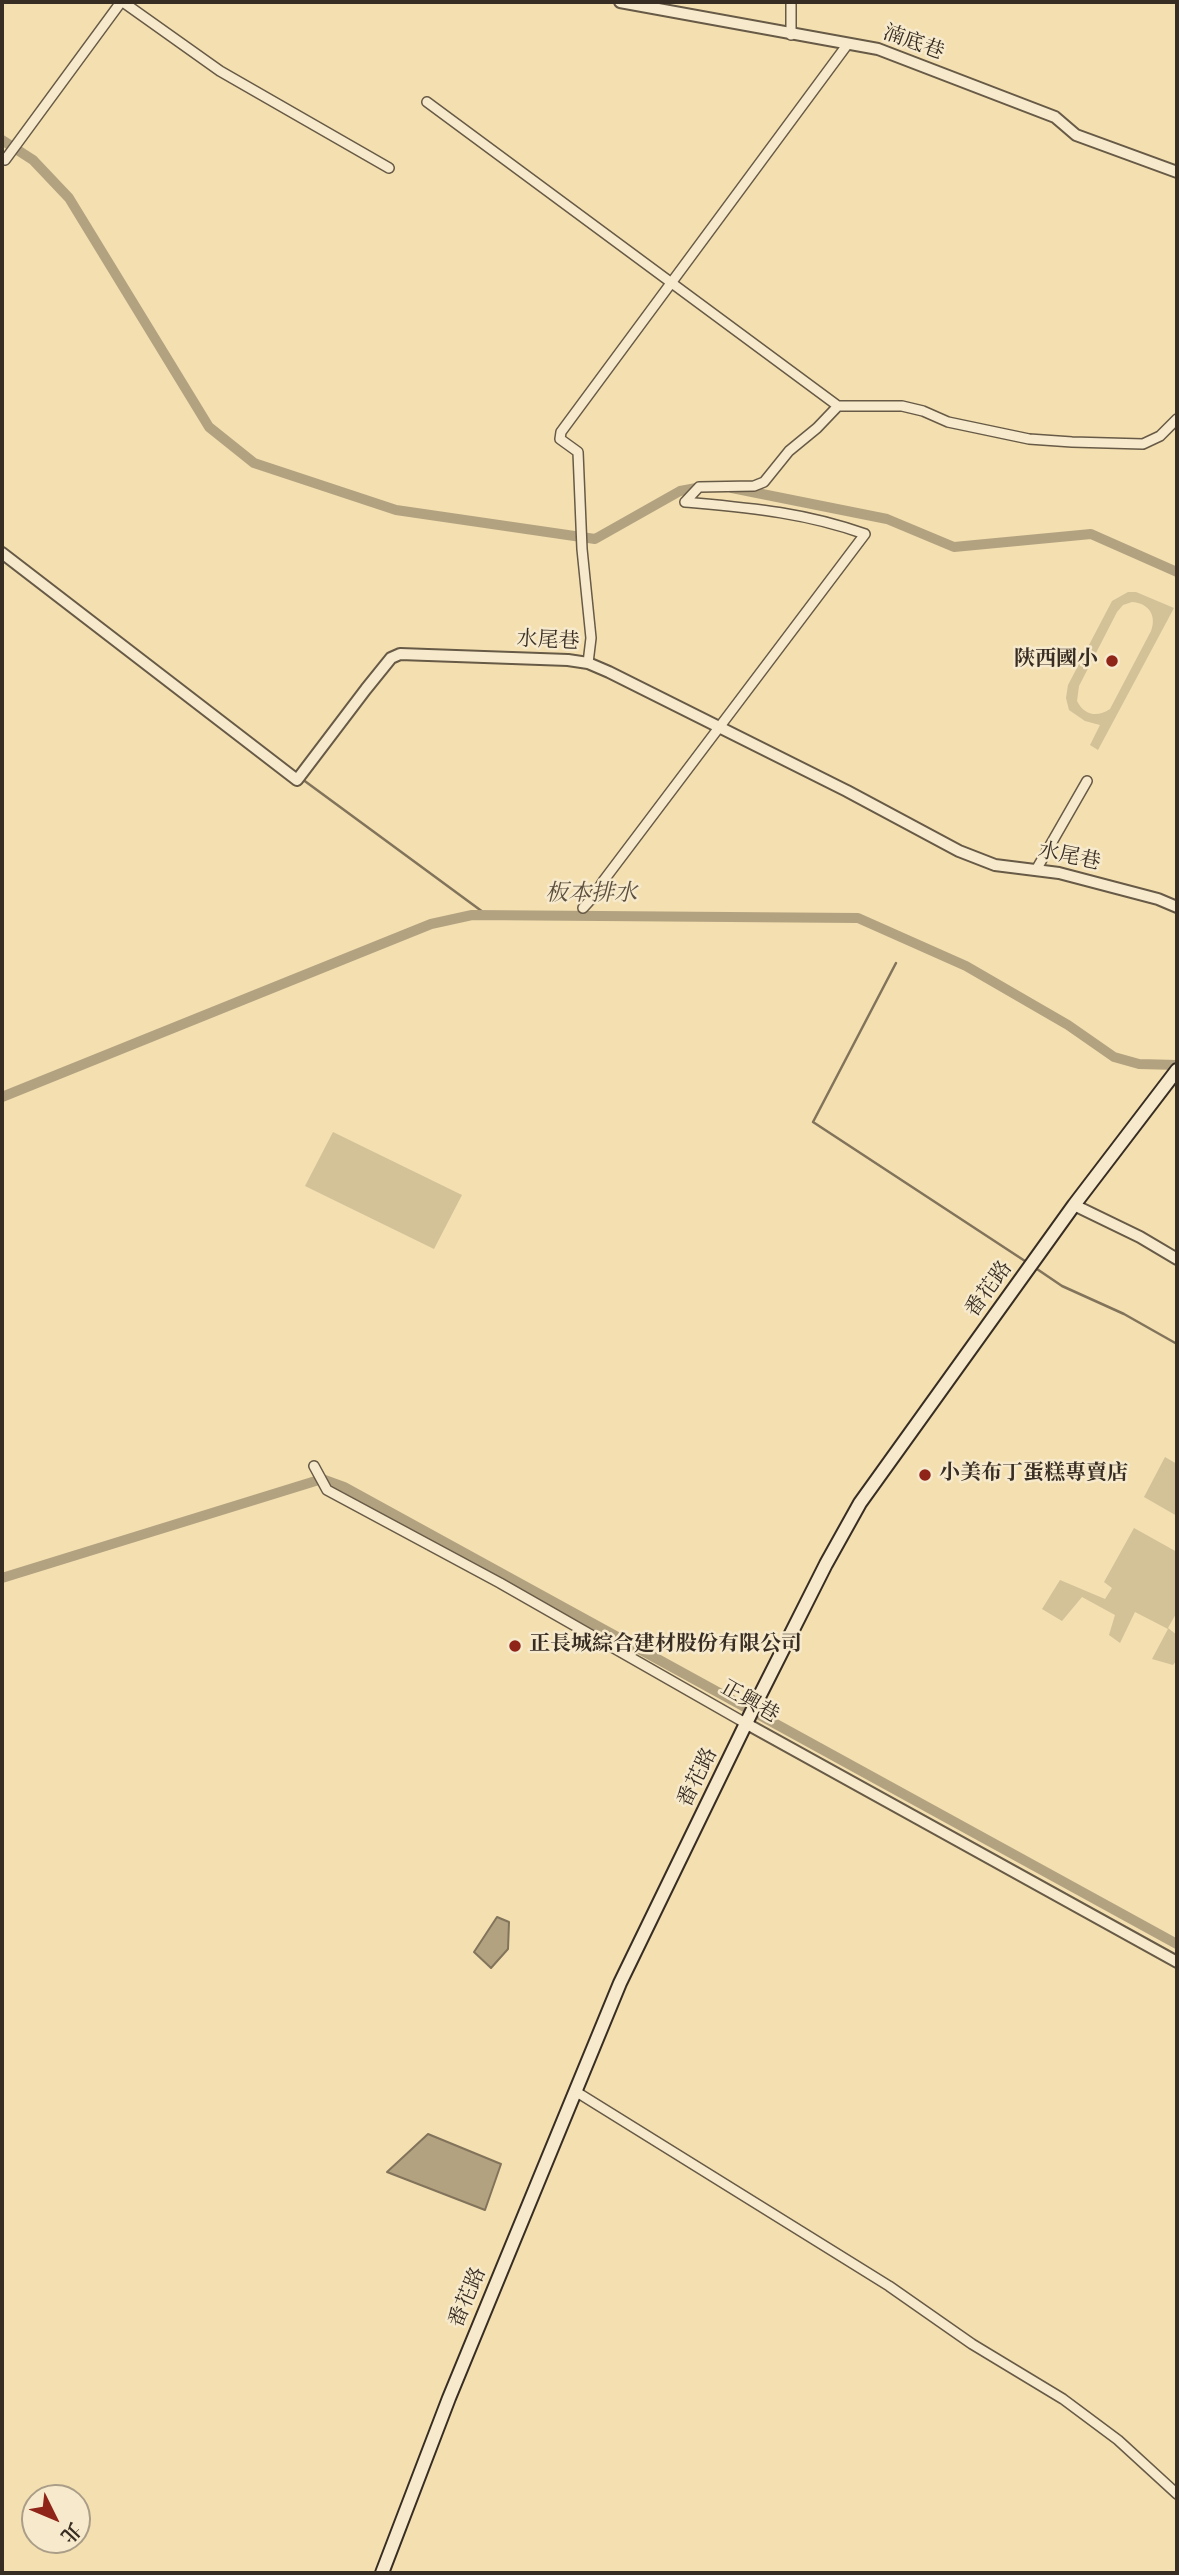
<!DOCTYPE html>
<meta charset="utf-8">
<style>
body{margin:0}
#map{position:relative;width:1179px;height:2575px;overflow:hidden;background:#f3dfb0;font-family:"IM FELL English","Noto Serif TC",serif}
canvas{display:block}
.frame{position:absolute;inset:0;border:4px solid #382d23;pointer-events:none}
.north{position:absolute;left:21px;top:2484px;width:70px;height:70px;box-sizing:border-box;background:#f7eacc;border:2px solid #ab9e88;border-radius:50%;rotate:133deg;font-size:19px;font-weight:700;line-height:28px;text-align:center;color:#382d23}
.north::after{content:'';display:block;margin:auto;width:24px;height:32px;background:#8f2418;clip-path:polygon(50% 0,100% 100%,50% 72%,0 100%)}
</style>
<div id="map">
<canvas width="1179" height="2575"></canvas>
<div class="frame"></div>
<div class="north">北</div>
</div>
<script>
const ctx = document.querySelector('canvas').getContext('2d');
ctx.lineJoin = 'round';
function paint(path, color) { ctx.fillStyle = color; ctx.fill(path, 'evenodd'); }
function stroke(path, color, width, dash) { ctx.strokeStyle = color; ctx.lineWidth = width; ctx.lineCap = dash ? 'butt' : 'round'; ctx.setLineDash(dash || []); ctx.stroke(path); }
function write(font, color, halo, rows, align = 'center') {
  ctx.font = font + ' "IM FELL English","Noto Serif TC",serif'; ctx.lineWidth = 5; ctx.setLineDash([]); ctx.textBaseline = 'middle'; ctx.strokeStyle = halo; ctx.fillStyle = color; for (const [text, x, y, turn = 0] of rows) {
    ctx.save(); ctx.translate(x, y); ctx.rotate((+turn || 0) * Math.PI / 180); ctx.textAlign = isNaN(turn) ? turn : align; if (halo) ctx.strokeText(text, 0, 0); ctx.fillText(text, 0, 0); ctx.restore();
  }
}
const green = new Path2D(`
 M1128,592h8l38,16 -76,142 -8,-5 10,-20 -15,-4 -16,-11 -3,-12 2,-13 44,-84zM1132,602c17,1 25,14 19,29l-41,78c-13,9 -26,6 -33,-8l2,-15 38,-74 6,-7z
 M333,1132l129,63 -28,54 -129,-63z
 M1165,1457l12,7v52l-33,-19z
 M1134,1528l43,24v60l-9,16 9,7v25l-4,5 -21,-6 16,-30 -33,-17 -15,31 -11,-8 6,-20 -33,-18 -20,24 -20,-12 18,-29 45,19 7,-11 -8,-6z`);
const water = new Path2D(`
 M497,1917l12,5 -1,27 -17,19 -17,-16z
 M428,2134l73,30 -16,46 -98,-38z`);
const stream = new Path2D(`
 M302,779l185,136
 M896,963l-83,159 215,141
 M1034,1267l28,19 62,28 53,30`);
const canal = new Path2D(`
 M2,140l31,20 36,38 140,229 45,36 142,47 199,29 85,-48 22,-4
 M732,488l155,31 67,28 137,-13 86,38
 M2,1097l429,-173 41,-9 386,3 108,48 102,59 46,32 25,7 38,1
 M2,1578l320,-99 22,8 833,457`);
const minor = new Path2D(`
 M123,2l97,69 169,97
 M791,35v-33
 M427,102l411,304
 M5,160l116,-158
 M685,502l14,-15 55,-1 10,-4 25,-31 28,-23 21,-22h64l21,5 25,11 81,17 43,3 71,2 17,-8 17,-17
 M588,663l3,-25 -9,-89 -4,-97 -18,-13 1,-7 286,-387
 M1036,870l51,-89
 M583,908l11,-12 10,-16 261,-346c-62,-22 -115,-26 -180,-32
 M314,1466l13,24 173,93 247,141
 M575,2091l314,195 83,58 91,55 55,41 59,54`);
const tertiary = new Path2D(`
 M620,2l258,47 177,68 21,18 101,37
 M2,553l295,227 69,-91 25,-31 9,-4 168,6 20,3 21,9 238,119 112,60 36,14 64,8 99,26 19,8
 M1074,1205l66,32 37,22
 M747,1724l430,238`);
const secondary = new Path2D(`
 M382,2573l67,-175 171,-415 133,-274 73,-145 34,-61 214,-298 103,-135`);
const markers = [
 [1112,661,7,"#8f2418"],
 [925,1475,7,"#8f2418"],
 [515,1646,7,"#8f2418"]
];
const streetNames = [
 ["湳底巷",913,44,20],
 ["水尾巷",548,642,3],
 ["水尾巷",1069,858,12],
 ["番花路",990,1290,-54],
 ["正興巷",749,1703,30],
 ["番花路",699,1778,-64],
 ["番花路",469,2298,-67]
];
const poiNames = [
 ["陝西國小",1098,661,"right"],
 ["小美布丁蛋糕專賣店",939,1475],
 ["正長城綜合建材股份有限公司",529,1646]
];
const waterNames = [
 ["板本排水",591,895]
];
paint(green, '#d3c198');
paint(water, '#b3a280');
stroke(water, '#82735b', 2);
stroke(stream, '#82735b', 2.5);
stroke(canal, '#b3a280', 10);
stroke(minor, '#675a46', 12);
stroke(tertiary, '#675a46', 14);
stroke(secondary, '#382d23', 16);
stroke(minor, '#f7eacc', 9);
stroke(tertiary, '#f7eacc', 10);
stroke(secondary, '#f7eacc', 12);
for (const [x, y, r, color] of markers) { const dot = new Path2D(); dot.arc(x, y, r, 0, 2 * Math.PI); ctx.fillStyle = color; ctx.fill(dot); stroke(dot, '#f7eacc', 2.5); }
write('21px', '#382d23', '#f7eacc', streetNames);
write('bold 21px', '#382d23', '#f7eacc', poiNames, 'left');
write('italic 23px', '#5d503f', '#f7eacc', waterNames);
</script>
